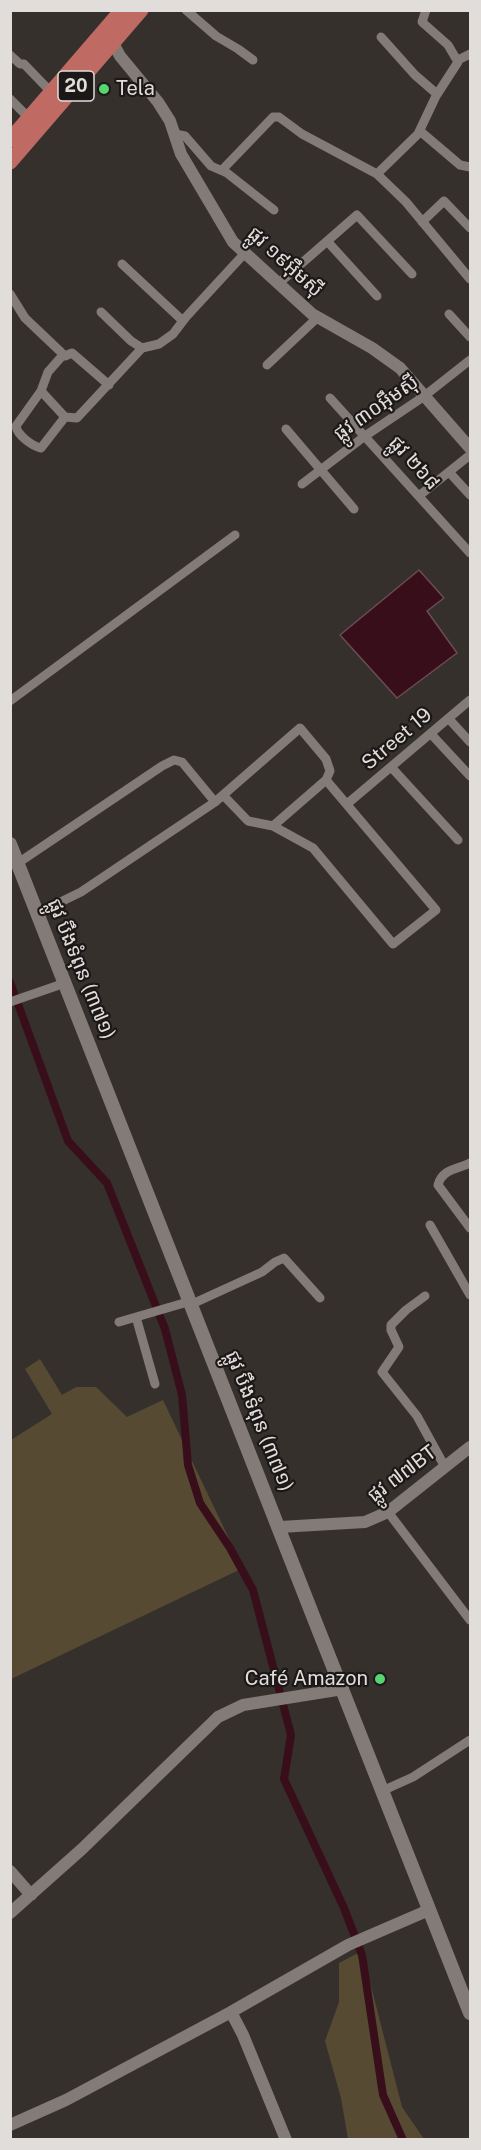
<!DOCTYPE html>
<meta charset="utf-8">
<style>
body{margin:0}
#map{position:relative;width:481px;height:2150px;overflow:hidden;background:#36302d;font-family:"Public Sans",sans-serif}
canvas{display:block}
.frame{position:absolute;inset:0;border:12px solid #e1dddb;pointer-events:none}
</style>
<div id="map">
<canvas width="481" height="2150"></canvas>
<div class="frame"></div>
</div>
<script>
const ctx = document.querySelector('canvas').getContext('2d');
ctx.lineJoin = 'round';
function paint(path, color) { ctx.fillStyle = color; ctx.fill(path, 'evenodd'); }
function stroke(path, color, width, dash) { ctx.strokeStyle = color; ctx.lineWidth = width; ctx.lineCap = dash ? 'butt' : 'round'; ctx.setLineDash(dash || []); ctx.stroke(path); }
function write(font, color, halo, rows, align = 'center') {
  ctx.font = font + ' "Public Sans","Noto Sans Khmer",sans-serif'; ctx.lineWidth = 4.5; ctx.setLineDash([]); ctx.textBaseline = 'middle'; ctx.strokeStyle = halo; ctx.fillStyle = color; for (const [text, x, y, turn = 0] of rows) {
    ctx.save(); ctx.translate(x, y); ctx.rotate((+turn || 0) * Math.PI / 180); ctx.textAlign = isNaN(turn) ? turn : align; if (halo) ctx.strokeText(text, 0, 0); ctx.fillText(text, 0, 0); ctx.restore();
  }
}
const green = new Path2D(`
 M40,1359l22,36 14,-8h20l31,30 36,-17 80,168 -232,111v-239l41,-26 -27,-45z
 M362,1951l40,156 22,32h-76l-7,-41 -16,-57 14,-39v-39z`);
const water = new Path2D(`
 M419,570l25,28 -17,13 30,42 -60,45 -57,-63z`);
const canal = new Path2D(`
 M10,982l58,159 39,42 58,146 17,66 6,70 12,38 30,45 23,42 38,145 -7,44 60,129 18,47 21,140 20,45`);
const minor = new Path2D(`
 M186,10l30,26 22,13 15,11
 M381,37l34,38 22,19
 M10,55l10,9h4l27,28
 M458,60l12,-6
 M10,99l19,19
 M420,131l40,34 10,2
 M175,134l10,2 26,30 16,7 47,37
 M222,170l51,-53h6l23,17 75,40 29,28 64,77
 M377,174l41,-40 18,-38 22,-34 -10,-17 -26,-23 4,-12
 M422,222l22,-21 26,27
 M327,241l50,55
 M122,264l61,57
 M278,284l79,-69 55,59
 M10,294l15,24 40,38 7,-3 37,32
 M101,312l30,29 11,7
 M449,314l21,23
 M63,355l-15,17 -7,19 24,26 12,1 65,-70 17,-4 14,-10 13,-17 58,-63
 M267,365l51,-48
 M41,391l-25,35c1,9 16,20 25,22l24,-31
 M330,398l140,155
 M286,429l68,80
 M449,472l21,23
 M302,484l63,-48 58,-39 47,-37
 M420,495l50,-40
 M10,701l225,-166
 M449,719l21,23
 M431,734l39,42
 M392,768l66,72
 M223,795l25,26 25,5 40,22 80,96 43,-34 -110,-130
 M347,804l123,-104
 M18,863l144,-97 12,-6 8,2 33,40
 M38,913l43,-21 134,-90 85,-74 26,31 4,12 -4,9 -53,46
 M10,1002l55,-19
 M470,1163c-12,6 -28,6 -32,22l32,43
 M430,1225l40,70
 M425,1296l-19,14 -15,15v5l8,17 -17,25 35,44 28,51
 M192,1304l70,-32 13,-10 9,-4 36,40
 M136,1317l19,67
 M119,1322l72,-21
 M388,1512l82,108
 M382,1791l31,-14 57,-37`);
const tertiary = new Path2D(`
 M107,38l6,5 7,13 38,46 12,19 11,33 52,88 79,72 60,34 28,20 70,80
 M280,1527l85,-5 23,-10 82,-65
 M10,1871l21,24
 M10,1913l72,-64 136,-132 25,-12 100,-16
 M231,2012l12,23 43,105
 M10,2125l56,-25 165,-88 117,-67 81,-35`);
const secondary = new Path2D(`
 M10,844c154,390 305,780 460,1169`);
const primary = new Path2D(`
 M10,140l112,-130
 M10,162l131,-152`);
const markers = [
 [104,89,6,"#56d671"],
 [380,1679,6,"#56d671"]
];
const shields = [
 [76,86,36]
];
const shieldNames = [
 ["20",76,86]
];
const poiNames = [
 ["Tela",116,89],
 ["Café Amazon",368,1679,"right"]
];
const streetNames = [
 ["ផ្លូវ ១៩អ៊ឹមស៊ី",285,262,42],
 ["ផ្លូវ ៣០អ៊ឹមស៊ី",376,408,-35],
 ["ផ្លូវ ២៦៨",414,463,48],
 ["Street 19",397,739,-40],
 ["ផ្លូវ បឹងទំពុន (៣៧១)",81,969,68],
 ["ផ្លូវ បឹងទំពុន (៣៧១)",259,1421,68],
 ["ផ្លូវ ៧៧BT",402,1474,-37]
];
paint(green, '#564b32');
paint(water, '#380e1b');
stroke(water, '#6b4c55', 1.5);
stroke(canal, '#380e1b', 8);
stroke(minor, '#827b77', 9);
stroke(tertiary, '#827b77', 12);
stroke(secondary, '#827b77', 14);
stroke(primary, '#c06a64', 15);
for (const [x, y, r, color] of markers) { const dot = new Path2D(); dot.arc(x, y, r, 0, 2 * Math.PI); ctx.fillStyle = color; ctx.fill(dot); stroke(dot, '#1b1817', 2); }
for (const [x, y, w] of shields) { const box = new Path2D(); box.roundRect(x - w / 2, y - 15, w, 30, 4.5); ctx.fillStyle = '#1b1817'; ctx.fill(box); stroke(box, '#e1dddb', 1.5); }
write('bold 18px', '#e1dddb', null, shieldNames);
write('20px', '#e1dddb', '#1b1817', poiNames, 'left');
write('20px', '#e1dddb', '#1b1817', streetNames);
</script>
